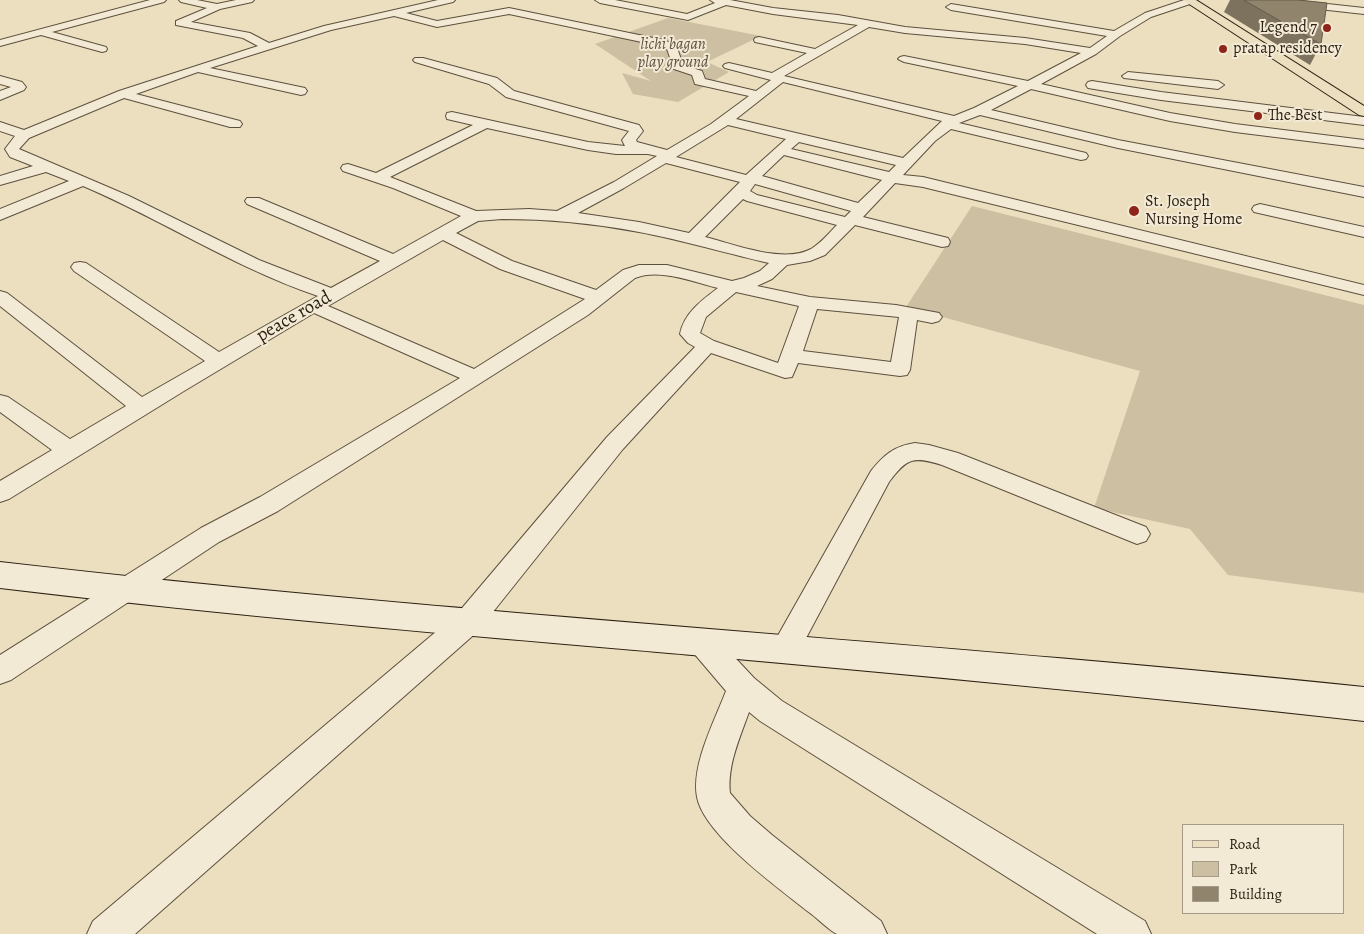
<!DOCTYPE html>
<style>
body{margin:0}
#map{position:relative;width:1364px;height:934px;overflow:hidden;background:#ecdfbf;font-family:Alegreya,serif}
canvas{display:block}
.legend{position:absolute;left:1182px;top:824px;width:162px;height:90px;box-sizing:border-box;background:#f3ead5;border:1px solid #a49a87;margin:0;padding:6px 9px;list-style:none;font-size:15px;color:#2d2113}
.legend li{display:flex;align-items:center;gap:10px;height:25px}
.legend b{width:25px;border:1px solid #a49a87}
</style>
<div id="map">
<canvas width="1364" height="934"></canvas>
<ul class="legend">
<li><b style="height:6px;background:#ecdfbf"></b>Road</li>
<li><b style="height:14px;background:#ccbfa2"></b>Park</li>
<li><b style="height:14px;background:#90846c"></b>Building</li>
</ul>
</div>
<script>
const ctx = document.querySelector('canvas').getContext('2d');
ctx.lineJoin = 'round';
function paint(path, color) { ctx.fillStyle = color; ctx.fill(path, 'evenodd'); }
function stroke(path, color, width, dash) { ctx.strokeStyle = color; ctx.lineWidth = width; ctx.lineCap = dash ? 'butt' : 'round'; ctx.setLineDash(dash || []); ctx.stroke(path); }
function write(font, color, halo, rows, align = 'center') {
  ctx.font = font + ' Alegreya,serif'; ctx.lineWidth = 4; ctx.setLineDash([]); ctx.textBaseline = 'middle'; ctx.strokeStyle = halo; ctx.fillStyle = color; for (const [text, x, y, turn = 0] of rows) {
    ctx.save(); ctx.translate(x, y); ctx.rotate((+turn || 0) * Math.PI / 180); ctx.textAlign = isNaN(turn) ? turn : align; if (halo) ctx.strokeText(text, 0, 0); ctx.fillText(text, 0, 0); ctx.restore();
  }
}
const green = new Path2D(`
 M668,18l93,18 -54,26 22,10 -51,30 -45,-8 -11,-21 29,8 -56,-37z
 M972,206l392,99v288l-136,-18 -38,-46 -96,-21 46,-137 -234,-64z`);
const minor = new Path2D(`
 M150,0h16l-2,2 -112,30 54,15 1,2 -1,2 -4,1 -61,-17 -41,11v-6z
 M179,0h18l20,4 19,-4h18l-2,2 -32,7 -29,13 59,11 19,10 55,-17 114,-26h17l-2,2 -47,11 31,8 72,-13 154,32 13,5 7,20 19,6 3,8 51,12 15,-11 -46,-12 -2,-2 2,-2 4,-1 43,10 35,-20 -52,-11 -1,-2 1,-2 4,-1 56,12 43,-24 -85,-11 -47,-9 -38,15 -88,-17 -5,-3h20l72,14 28,-11 -5,-3h20l43,8 65,7 67,12 120,11 65,10 17,-12 -156,-26 -5,-3 5,-3 163,27 31,-18 39,-13h10l-1,3 -42,14 -31,19 -24,18 -55,30 129,29 65,11 129,16v8l-129,-16 -65,-11 -139,-32 -40,21 127,30 246,47v10l-246,-49 -138,-33 -21,8 127,30 2,3 -2,3 -5,1 -130,-31 -16,12 -32,34 20,2 441,108v10l-441,-108 -28,-4 -32,34 85,21 2,4 -2,4 -6,1 -87,-22 -30,30 -15,6 -23,4 -15,14 -15,7 53,11 86,8 43,8 3,4 -3,4 -7,2 -15,-3 -7,50 -3,5 -7,1 -102,-13 -6,14 -7,1 -74,-25 -88,96 -146,183 -342,302h-48l6,-13 364,-307 150,-177 88,-90 -7,-4 -8,-9c4,-21 22,-34 38,-46 -25,-6 -58,-20 -83,-10l-47,37 -310,196 -59,31 -208,138 -11,4v-29l201,-127 59,-31 200,-119 -146,-65 -130,78 -175,108 -9,3v-21l52,-31 -52,-38v-17l8,2 62,42 56,-33 -126,-100v-15l7,2 135,104 63,-36 -131,-90 -3,-4 3,-4 6,-1 6,1 133,89 99,-56c-83,-28 -155,-76 -235,-110l-83,34v-11l69,-28 -23,-9 -46,13v-9l33,-10 -23,-9 -5,-8 10,-13 -15,-5v-9l24,8 95,-39 139,-45 -15,-8 -67,-13v-4l31,-13 -26,-6zM509,14l147,31 11,4 7,20 18,6 3,9 54,12 -38,28 -44,26 -30,-8 -1,-2 7,-9 -4,-6 -125,-34 -17,-13 -74,-20h-8l-2,2 2,2 74,22 17,13 123,34 -7,9 3,6 -37,-4 -136,-30 -5,1 -1,3 1,3 26,6 -97,48 -28,-9 -5,1 -2,3 2,3 50,17 68,28 -68,38 -134,-56h-12l-2,3 2,3 133,57 -49,27 -72,-28 -130,-64 -110,-47 10,-11 95,-40 106,29h10l2,-3 -2,-3 -104,-27 62,-22 103,23 4,-1 2,-3 -2,-3 -95,-20 121,-38 63,-14 43,11zM869,27l36,6 120,11 56,9 -53,28 -124,-25 -4,1 -2,2 6,3 114,24 -44,22 -20,8 -170,-40zM783,82l159,39 -39,37 -167,-39zM728,125l58,14 -40,36 -70,-18zM487,128l101,22 28,4h32l9,2 -43,26 -57,29 -28,-2 -53,2 -86,-34zM799,142l97,23 -7,7 -98,-23zM784,155l98,25 -24,23 -96,-27zM666,163l74,19 -51,51 -50,-11 -61,-9 46,-25zM755,184l96,27 -6,6 -88,-22 -7,-4zM743,199l4,2 90,24c-8,8 -16,18 -26,24 -28,15 -77,-5 -106,-12zM502,219c46,0 91,4 137,13 43,8 86,21 130,31l-9,8 -16,7 -12,3 -65,-16h-28l-16,5 -27,20 -84,-29 -56,-28 22,-12zM443,240l57,29 85,30 -111,70 -146,-63zM736,292l63,14 -21,57 -64,-22 -14,-8 6,-16zM817,309l82,8 -8,45 -88,-11z
 M1260,0h31l73,8v6l-99,-11z
 M1128,72l90,9 6,4 -6,4 -94,-11 -2,-2z
 M0,76l22,6 4,5 -2,3 -24,10v-9l11,-4 -11,-3z
 M1092,81l69,11 203,25v8l-203,-25 -73,-12 -2,-3 2,-3z
 M1260,204l104,23v10l-110,-25 -2,-3 2,-3z
 M915,443l14,2 29,8 188,74 4,7 -4,7 -9,3 -195,-79c-29,-9 -35,-7 -53,17l-93,175 -10,4 -10,-4 -5,-9 5,-9 95,-168c13,-16 23,-25 44,-28z
 M702,629l10,4 42,45 28,23 363,220 6,13h-54l-337,-213 -11,-9c-9,25 -22,54 -19,81l20,23 22,19 109,86 6,13c-10,0 -41,0 -50,0 -7,-3 -20,-16 -27,-21 -30,-24 -106,-78 -113,-116 -6,-32 18,-77 29,-106l-34,-40 -5,-9 5,-9z`);
const secondary = new Path2D(`
 M0,562c454,53 910,78 1364,125v34c-224,-25 -448,-46 -672,-66 -231,-20 -462,-39 -692,-67z`);
const primary = new Path2D(`
 M1183,0h13l168,106v10l-5,-1z`);
const wall = new Path2D(`
 M1230,0h68l23,44 -11,21 -86,-53z`);
const building = new Path2D(`
 M1244,0h54l29,3 -6,41z`);
const markers = [
 [1327,28,5,"#8f2418"],
 [1223,49,5,"#8f2418"],
 [1258,116,5,"#8f2418"],
 [1134,211,6,"#8f2418"]
];
const farPoinames = [
 ["Legend 7",1317,28,"right"],
 ["pratap residency",1233,49],
 ["The Best",1268,116],
 ["St. Joseph",1145,202],
 ["Nursing Home",1145,220]
];
const farParknames = [
 ["lichi bagan",673,45],
 ["play ground",673,63]
];
const streetNames = [
 ["peace road",294,317,-30]
];
paint(green, '#ccbfa2');
stroke(minor, '#5d503e', 2);
stroke(secondary, '#2d2113', 2);
stroke(primary, '#2d2113', 2);
paint(minor, '#f3ead5');
paint(secondary, '#f3ead5');
paint(primary, '#ecdfbf');
paint(wall, '#7c725d');
paint(building, '#90846c');
stroke(building, '#655c4c', 1);
for (const [x, y, r, color] of markers) { const dot = new Path2D(); dot.arc(x, y, r, 0, 2 * Math.PI); ctx.fillStyle = color; ctx.fill(dot); stroke(dot, '#f3ead5', 2); }
write('16px', '#2d2113', '#f3ead5', farPoinames, 'left');
write('italic 16px', '#5d503e', '#f3ead5', farParknames);
write('19px', '#2d2113', '#f3ead5', streetNames);
</script>
